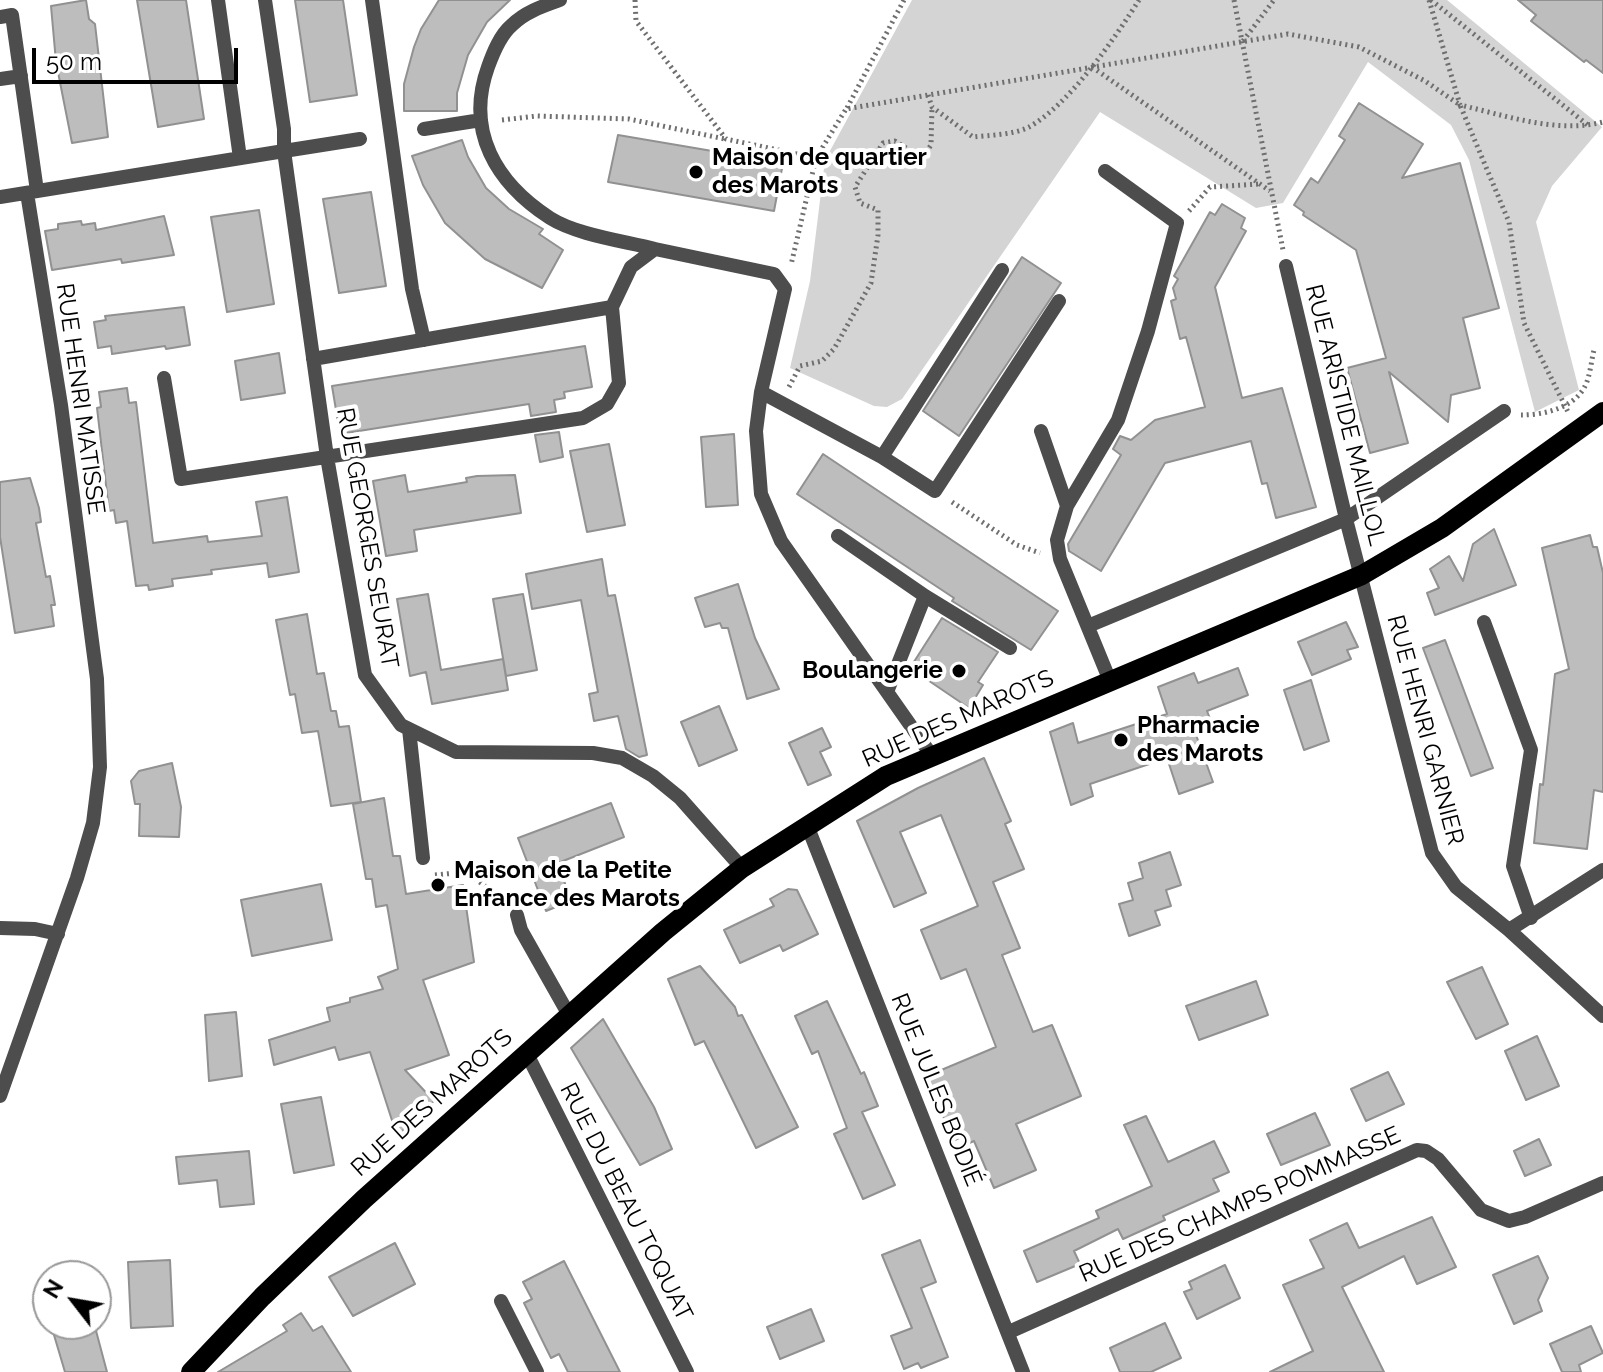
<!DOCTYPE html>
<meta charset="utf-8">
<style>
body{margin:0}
#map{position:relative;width:1603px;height:1372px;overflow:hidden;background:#fff;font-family:Raleway,sans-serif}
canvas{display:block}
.north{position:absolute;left:32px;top:1260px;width:80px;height:80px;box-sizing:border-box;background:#fff;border:2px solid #999;border-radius:50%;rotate:301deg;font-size:22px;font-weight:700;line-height:32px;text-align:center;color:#000}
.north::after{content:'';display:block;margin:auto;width:28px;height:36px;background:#000;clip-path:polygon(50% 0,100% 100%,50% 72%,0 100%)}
.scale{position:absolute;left:32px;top:48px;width:206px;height:36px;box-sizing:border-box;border:4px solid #000;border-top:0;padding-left:10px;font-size:24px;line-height:28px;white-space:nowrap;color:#000;-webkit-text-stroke:6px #fff;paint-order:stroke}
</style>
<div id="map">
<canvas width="1603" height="1372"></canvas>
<div class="north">N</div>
<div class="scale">50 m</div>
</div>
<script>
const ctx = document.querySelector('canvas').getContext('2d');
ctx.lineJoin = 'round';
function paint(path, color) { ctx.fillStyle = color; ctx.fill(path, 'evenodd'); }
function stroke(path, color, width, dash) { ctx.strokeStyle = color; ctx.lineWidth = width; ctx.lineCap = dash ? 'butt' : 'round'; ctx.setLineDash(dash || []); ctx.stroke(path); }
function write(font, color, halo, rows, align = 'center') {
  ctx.font = font + ' Raleway,sans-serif'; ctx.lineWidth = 8; ctx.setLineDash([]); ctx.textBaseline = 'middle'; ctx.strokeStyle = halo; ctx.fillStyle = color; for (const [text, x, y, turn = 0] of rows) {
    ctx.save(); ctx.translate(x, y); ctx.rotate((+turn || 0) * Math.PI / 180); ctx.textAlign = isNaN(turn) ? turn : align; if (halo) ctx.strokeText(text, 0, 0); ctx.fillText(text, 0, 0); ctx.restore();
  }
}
const green = new Path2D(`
 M912,0h535l155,127 -50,59 -16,36 43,168 -44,22 -66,-252 -18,-35 -83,-63 -85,141 -27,5 -156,-96 -198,287 -15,8 -13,-1 -84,-38 20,-87 15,-121z`);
const building = new Path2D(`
 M86,0l3,19 6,5 13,113 -36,6 -16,-81 -5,-56z
 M137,0h49l18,119 -46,8z
 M295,0h48l14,95 -47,7z
 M439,0h71l-23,22 -19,33 -11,38v18h-53v-27l10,-37 7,-18z
 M1518,0h85v73l-17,-13 -2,2 -53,-41 5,-6z
 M1359,103l64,41 -21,34 58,-15 39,145 -36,10 17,70 -29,7 -3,27 -59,-50 19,71 -38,10 -23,-85 39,-10 -30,-108 -53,-35 1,-3 -10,-7 17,-27 7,5 27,-43 -6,-4z
 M618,135l165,28 -9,48 -166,-29z
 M462,140l6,17 18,31 23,21 34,20 -4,5 24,16 -21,38 -57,-29 -40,-36 -22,-38 -11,-29z
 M371,192l15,94 -47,7 -16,-94z
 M1222,204l23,14 -4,10 5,3 -31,56 27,111 40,-10 34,119 -40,11 -9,-35 -5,1 -11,-43 -86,22 -64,108 -32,-20 -1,-7 53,-89 -8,-6 7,-13 11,4 24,-20 50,-13 -19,-70 -6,2 -9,-38 5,-2 -3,-11 5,-9 -4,-3 36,-64 5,3z
 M259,210l15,94 -47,8 -16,-95z
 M164,216l10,39 -52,8 -1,-4 -69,11 -7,-39 13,-2v-5l23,-3 1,4 13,-2 1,7z
 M1022,257l39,26 -102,153 -36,-25z
 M184,307l6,38 -24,4 -1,-3 -53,8 -1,-8 -13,2 -4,-26 12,-2 -1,-4z
 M585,346l7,41 -28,5 1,6 -11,2 2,12 -25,4 -2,-12 -189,30 -8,-48z
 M279,353l6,40 -44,7 -6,-39z
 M127,388l2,15 7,-1 17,141 54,-7 1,6 54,-6 -6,-34 31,-5 12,75 -30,5 -2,-14 -56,7 1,4 -40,5 1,7 -24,4 -1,-5 -12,1 -9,-65 -11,2 -2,-13 -5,1 -12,-103 4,-1 -2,-15z
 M559,432l4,25 -23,5 -5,-27z
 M734,434l4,71 -32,2 -5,-70z
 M609,444l16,81 -38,7 -17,-81z
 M823,454l235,157 -27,39 -79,-49 2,-3 -157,-104z
 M405,475l3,17 59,-10 -1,-4 11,-2 38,-1 6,38 -107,17 3,21 -31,5 -13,-75z
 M30,478l9,30 2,14 -5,1 10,54 4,-1 5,29h-4l3,21 -39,7 -15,-96v-55z
 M1494,529l22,56 -81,30 -8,-22 12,-5 -9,-19 19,-13 14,25 10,-37z
 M1590,535l3,12h4l6,26v219l-9,-2 -7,59 -53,-6 6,-59 3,1 12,-111 14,-5 -27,-121z
 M602,559l6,37 7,-1 32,160 -8,2 -13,-8 -8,-33 -24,5 -5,-27 9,-2 -17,-92 -49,9 -6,-35z
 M738,584l17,54 24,51 -32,10 -19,-71h-6l-2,-5 -15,4 -10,-29z
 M428,594l13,76 62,-11 5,31 -76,14 -6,-32 -16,4 -13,-77z
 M523,594l14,76 -31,6 -13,-77z
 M307,614l10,60 7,-1 7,38h5l3,16 10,-1 12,76 -30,4 -13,-75 -16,2 -7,-39 -5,1 -14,-75z
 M942,618l56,34 -20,30 5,3 -14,23 -59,-40z
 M1346,622l12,25 -11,3 4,9 -39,16 -14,-33z
 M1445,640l48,128 -22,8 -48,-128z
 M1238,668l10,27 -41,16 6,15 -18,6 18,50 -34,12 -12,-36 -77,26 3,12 -22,9 -21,-73 23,-9 5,20 89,-29 -9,-27 36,-14 4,10z
 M1311,680l18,61 -25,9 -20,-60z
 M719,706l18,44 -38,16 -18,-44z
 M822,728l9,19 -11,5 11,23 -23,10 -19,-42z
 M984,758l27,63 -6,3 19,45 -31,13 27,66 -18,7 31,77 19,-7 29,71 -65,28 20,46 -42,18 -20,-47 -9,4 -4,-8 -8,4 -26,-65 69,-29 -30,-78 -25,10 -20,-49 57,-24 -37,-91 -41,17 26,61 -32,14 -37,-86 61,-33z
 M172,763l9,44 -2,30 -40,-1 1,-32h-5l-4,-23 8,-10z
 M384,798l9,58h7l6,38 57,-9 11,77 -51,18 26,75 -44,15 29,31 -37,35 -27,-84 -31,8 -4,-13 -61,18 -5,-25 61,-19 -3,-13 23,-6v-4l33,-9 -5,-12 20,-8 -11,-64 -11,2 -4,-28h-6l-13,-75z
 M611,803l13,34 -66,26 13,38 -25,10 -28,-73z
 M1170,852l11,33 -15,5 5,16 -16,5 5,14 -31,11 -10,-32 14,-4 -5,-17 15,-5 -4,-15z
 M321,884l11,56 -80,16 -11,-56z
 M788,889l9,1 21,44 -35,17 -3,-6 -40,18 -16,-33 50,-24 -4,-7z
 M700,966l35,41 3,9 4,-1 56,112 -42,21 -52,-107 -9,4 -27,-66z
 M1482,967l26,57 -32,15 -29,-57z
 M1256,981l12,34 -69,25 -13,-34z
 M827,1001l34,73 3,-2 14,34 -16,6 33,73 -32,14 -29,-65 13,-6 -29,-77 -6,3 -17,-38z
 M236,1012l6,64 -33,5 -4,-66z
 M603,1019l51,88 18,42 -32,16 -69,-117z
 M1537,1036l22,50 -33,14 -21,-49z
 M1388,1072l16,32 -38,17 -15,-32z
 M321,1097l13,68 -40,8 -13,-69z
 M1315,1113l15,32 -49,20 -14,-31z
 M1146,1116l22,46 46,-21 15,31 -16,7 6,12 -56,25 2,4 -42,19 -5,-10 -44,22 6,13 -43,18 -13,-31 75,-33 -3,-7 56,-25 -28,-61z
 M1539,1139l12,26 -26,11 -11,-25z
 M249,1151l5,53 -34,3 -3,-27 -38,4 -3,-27z
 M1432,1217l24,50 -39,17 -13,-28 -62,31 42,85h-114l43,-21 -30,-66 41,-17 -14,-28 37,-17 12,25z
 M920,1240l16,42 -15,6 27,69 -27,11 -3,-5 -14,6 -13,-33 21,-8 -30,-73z
 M395,1243l20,41 -62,32 -24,-39z
 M1538,1256l10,22 -10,22 4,11 -28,13 -21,-49z
 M170,1260l3,66 -42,2 -3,-66z
 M564,1261l56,111h-52l-9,-18 -8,4 -5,-10 -22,-45 8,-4 -9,-17z
 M1225,1265l15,33 -43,21 -13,-27 8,-3 -3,-7z
 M811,1309l13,32 -44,18 -13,-32z
 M301,1313l12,18 9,-5 29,46h-133l69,-41 -4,-6z
 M1165,1323l16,35 -30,14h-31l-10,-24z
 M1591,1326l12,27 -24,12 2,7h-19l-12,-28z
 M85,1327h10l12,45h-42l-11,-37z`);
const path = new Path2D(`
 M635,0l1,21 90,118 90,19 -25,107
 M1234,0l49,250
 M1429,0l31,105c44,10 97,29 143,17
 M1431,0l158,126
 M1243,41l31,-41
 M1092,67l178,124
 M928,95l4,12 41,30c17,-2 40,-2 56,-10 40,-22 86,-89 110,-127
 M847,108l57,-108
 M502,120l35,-4 92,3 96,20
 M816,158l30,-49 442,-75 71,13 66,34 35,24 49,117 15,101 44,89
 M1189,211l21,-24 50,-3
 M789,387l11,-21 22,-5 12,-12 37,-66 7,-48v-25l-18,-7 -5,-16 28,-44 12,-2 19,12 11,1 6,-9 1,-38
 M1521,415c21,0 51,-6 63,-27 6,-10 7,-26 10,-38
 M952,502l65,43 23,8
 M435,875l31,-3 41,30`);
const minor = new Path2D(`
 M218,0l22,158
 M265,0l19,129v22l76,-12
 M372,0l40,289 12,51
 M560,0c-17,6 -35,12 -48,25 -12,10 -19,28 -24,42 -23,64 8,116 62,151 27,17 74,23 105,31
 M0,17l12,-2 25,176
 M0,79l21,-3
 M424,129l57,-9
 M1105,171l72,52 -29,108 -30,89 -51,86 -10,34 3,19 50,122
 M0,197l284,-46 43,306 38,218 36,50 55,27 137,1 29,5 31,18 27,22 62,70
 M1286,266l60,253 86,334 24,34 53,43 94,86
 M313,359l299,-52
 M164,378l17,101 402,-61 24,-14 12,-21 -7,-76 19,-40 24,-18 119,25 11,15 -24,103 -5,39 5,63 20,47 151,215
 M761,392l121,65 53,34 124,-190
 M1041,431l26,75
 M882,457l120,-187
 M838,536l87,60 85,52
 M1484,622l47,128 -18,116 18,52
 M1088,626l258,-107 158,-108
 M887,692l38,-96
 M409,729l14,129
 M807,825l216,547
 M517,915l4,15 48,85
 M0,928l35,1 23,5
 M1509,930l94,-60
 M526,1052l161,320
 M0,1096l77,-218 16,-55 7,-56 -3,-88 -36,-274 -34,-212
 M501,1301l36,71
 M1009,1332l408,-182 9,1 12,8 43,51 28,11 16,-4 78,-34`);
const major = new Path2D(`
 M191,1372l71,-75 102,-98 299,-267 79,-64 144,-92 476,-201 80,-47 161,-116`);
const markers = [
 [696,172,8,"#000"],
 [959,671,8,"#000"],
 [1121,740,8,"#000"],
 [438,885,8,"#000"]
];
const poiNames = [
 ["Maison de quartier",712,158],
 ["des Marots",712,186],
 ["Boulangerie",943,671,"right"],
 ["Pharmacie",1137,726],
 ["des Marots",1137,754],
 ["Maison de la Petite",454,871],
 ["Enfance des Marots",454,899]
];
const streetNames = [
 ["RUE HENRI MATISSE",80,399,82],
 ["RUE ARISTIDE MAILLOL",1345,415,76],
 ["RUE GEORGES SEURAT",367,538,80],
 ["RUE DES MAROTS",958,719,-24],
 ["RUE HENRI GARNIER",1425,730,75],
 ["RUE JULES BODIÉ",936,1090,68],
 ["RUE DES MAROTS",432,1103,-42],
 ["RUE DU BEAU TOQUAT",626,1202,63],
 ["RUE DES CHAMPS POMMASSE",1240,1205,-24]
];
paint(green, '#d4d4d4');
paint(building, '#bdbdbd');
stroke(building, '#919191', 2);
stroke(path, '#6f6f6f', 5, [2, 4]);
stroke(minor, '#4d4d4d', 14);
stroke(major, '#000', 20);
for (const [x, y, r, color] of markers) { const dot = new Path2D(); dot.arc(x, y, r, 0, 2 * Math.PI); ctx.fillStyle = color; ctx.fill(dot); stroke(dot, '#fff', 3); }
write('bold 24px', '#000', '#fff', poiNames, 'left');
write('24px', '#000', '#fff', streetNames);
</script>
